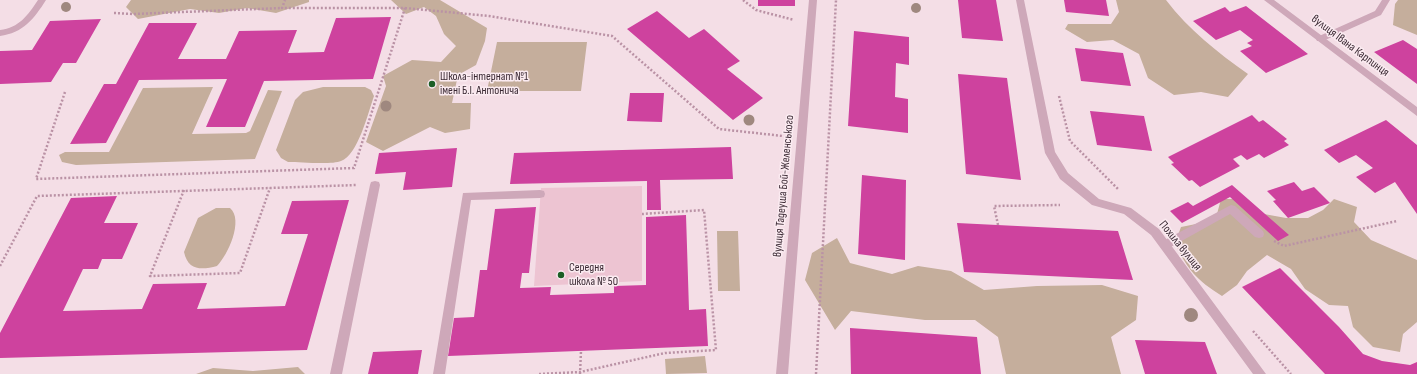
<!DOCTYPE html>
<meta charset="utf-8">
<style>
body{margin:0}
canvas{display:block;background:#f4dee6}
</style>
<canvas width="1417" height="374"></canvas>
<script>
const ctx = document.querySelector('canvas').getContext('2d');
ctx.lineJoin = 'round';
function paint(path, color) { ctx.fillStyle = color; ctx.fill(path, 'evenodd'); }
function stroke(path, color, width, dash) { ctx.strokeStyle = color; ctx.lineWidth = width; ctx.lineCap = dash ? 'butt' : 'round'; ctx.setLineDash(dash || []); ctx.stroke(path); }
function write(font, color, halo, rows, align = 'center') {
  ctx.font = font + ' "Sofia Sans Condensed",sans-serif'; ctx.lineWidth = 3; ctx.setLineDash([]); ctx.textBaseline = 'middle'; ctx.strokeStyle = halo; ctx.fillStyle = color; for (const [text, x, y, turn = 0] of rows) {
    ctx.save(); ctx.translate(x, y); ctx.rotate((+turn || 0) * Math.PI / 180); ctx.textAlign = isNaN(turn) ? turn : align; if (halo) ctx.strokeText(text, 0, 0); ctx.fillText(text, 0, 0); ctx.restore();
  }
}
const green = new Path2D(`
 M131,0h178v2l-33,11 -29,-5 -28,5 -29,-4 -52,10 -12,-12z
 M391,0h49l47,28 -2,13 -9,24 -18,10 -6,28h19l-1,26 -25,4 -15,-6 -47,24 -17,-9 20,-56 -3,-10 29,-16 29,2 15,-16 -12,-12 -8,-18 -12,-9 -18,7z
 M1116,0h50c23,30 51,52 82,74l-20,23 -27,-5 -27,3 -26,-17 -9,-24 -26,-14 -26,2 -22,-13 3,-5h43l8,-12z
 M1398,0h19v35l-24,-10 2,-21z
 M497,42h90l-6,49h-94z
 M213,87l-21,47 54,-1 4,-2 18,-41 14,1 -27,68 -179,6 -14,-3 -3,-7 6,-3h44l34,-64z
 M323,87h42l6,3 3,6c-6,17 -16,59 -33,65 -9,4 -41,1 -53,1l-7,-4 -5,-8 19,-50 8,-8z
 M1221,199h22l21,15 22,4h22l15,-8 11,-11 23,8 -3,15 17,18 46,20v62l-14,12 -3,18 -27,-5 -20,-20 -5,-21 -19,-1 -24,-16 -14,-20 -24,-14 -20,16 -10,14 -15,11c-25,-16 -34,-25 -47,-53l6,-16 20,-4 16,-9z
 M216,208h14c14,12 -2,47 -13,58 -15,4 -29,5 -33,-14l14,-34z
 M717,231h21l2,60h-22z
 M837,238l13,25 42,11 26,-8 33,5 33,19 53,-4 65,-1 36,11 -2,24 -25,17 10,37h-115l-8,-37 -23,-17h-50l-74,-9 -16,19 -30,-50 7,-27z
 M705,356l2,17 -41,1 -1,-15z
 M298,367l7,7h-109l17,-6 40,3z`);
const plaza = new Path2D(`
 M642,186v95l-108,5 7,-98z`);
const building = new Path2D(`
 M758,0h37v6h-37z
 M958,0h38l7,41 -41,-3z
 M1064,0h42l3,16 -43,-4z
 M1246,6l62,48 -42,19 -26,-22 12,-5 -5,-3 6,-3 -13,-10 -24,10 -23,-19 32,-14 5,5z
 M657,11l32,27 15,-9 36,32 -13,8 36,29 -30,22 -106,-91z
 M391,17l-18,62 -109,2 -19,46h-39l21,-48 -88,1 -33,63 -36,1 34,-60h12l33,-61h48l-19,36h48l13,-28 58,-1 -9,23 36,-1 12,-34z
 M101,19l-25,44h-13l-12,19 -51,2v-33l32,-1 18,-29z
 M854,31l55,6v28l-13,-2 -1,34 13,2v34l-60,-7z
 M1403,40l14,9v35l-43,-32z
 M1075,48l48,5 8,33 -50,-5z
 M958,74l49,4 14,102 -55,-6z
 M630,93h34l-2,29 -35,-1z
 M1090,111l54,5 8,35 -55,-6z
 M1252,115l7,7 4,-2 24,19 -3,2 5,4 -25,13 -5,-4 -12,6 -6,-5 -8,4 7,7 -40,21 -8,-7 -3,1 -18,-17 3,-1 -6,-6z
 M1386,120l31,25v69l-22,-32 -20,11 -19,-16 17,-9 -17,-13 -17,8 -15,-13z
 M731,147l2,32 -73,1 1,30h-14v-29l-137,3 4,-31z
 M457,148l-5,39 -49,3 3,-18 -31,2 4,-21z
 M862,175l44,5 -1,80 -47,-6z
 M1294,182l8,9 12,-4 16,16 -42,15 -15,-17 3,-1 -9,-9z
 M1232,185l57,50 -11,6 -48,-44 -48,26 -12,-12 18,-9 5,4z
 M117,196l-13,27h34l-16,36h-20l-4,10h-15l-20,42 79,-2 11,-25 54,-1 -10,26 88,-3 23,-72h-27l11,-33 57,-1 -42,150 -307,8v-25l71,-135z
 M536,207l-7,66h-7l-2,15 31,-1 -1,8 64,-2v-7l32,-1v-68l40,-2 3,95 17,-1 2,37 -260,10 6,-38 20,-1 6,-47h7l8,-61z
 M957,223l161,8 15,49 -169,-8z
 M1280,268l59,59 24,27 19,7 28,4 7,-3v12h-92l-83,-87z
 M850,328l127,9 4,37h-130z
 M1135,340l70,2 12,32h-72z
 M422,350l-4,24h-50l5,-22z`);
const path = new Path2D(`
 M743,0l13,10 38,10
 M405,8l84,8 123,20 107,93 64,7
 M114,13l19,1 149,-6
 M65,92l-29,87 318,-11 51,-160h-123l3,-8
 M1059,96l11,45 49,49
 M184,190l-34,86 90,-3 30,-85
 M998,225l-4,-19 66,-1
 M1274,241l10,5 113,-25
 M0,266l37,-70 320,-11
 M1253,331l38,43
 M539,374l41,-2 85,-19 51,-3 -12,-140 -62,4
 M580,374l1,-23
 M816,374l20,-374`);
const service = new Path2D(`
 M38,0h8c-12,19 -23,33 -46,36v-6c19,-2 28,-15 38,-30z
 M1382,0h8l-9,15 -58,26h-6l-1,-2 1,-2 58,-26z
 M375,181l4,1 1,3 -38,189h-12l40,-189 1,-3z
 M540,190l4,1 1,3 -1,3 -4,1 -69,2 -26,174h-12l30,-181z
 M1231,205l4,1 28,25 1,3 -1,3 -4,1 -4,-1 -25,-23 -61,34 -4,2 -4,-2 -1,-3 1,-3z`);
const minor = new Path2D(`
 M809,0h8l-29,374h-12z
 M1016,0h8l31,152 13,21 31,26 32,9 28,21 107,145h-13l-102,-139 -27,-21 -32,-9 -32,-26 -15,-26z
 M1264,0h10l143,107v9z`);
const trees = [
 [66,7,5],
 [916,8,5],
 [386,106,5.5],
 [749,120,5.5],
 [1191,315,7]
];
const markers = [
 [432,84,4,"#1b5f26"],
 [561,275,4,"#1b5f26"]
];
const streetNames = [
 ["вулиця Івана Карпинця",1350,46,37],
 ["вулиця Тадеуша Бой-Желенського",784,186,-85],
 ["Похила вулиця",1180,246,51]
];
const poiNames = [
 ["Школа-інтернат №1",440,77],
 ["імені Б.І. Антонича",440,91],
 ["Середня",569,268],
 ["школа № 50",569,282]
];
paint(green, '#c5ae9c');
paint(plaza, '#edc4d2');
paint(building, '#ce429e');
stroke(path, '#ba92a5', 2.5, [2, 2]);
paint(service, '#cea8b9');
paint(minor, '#cea8b9');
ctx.fillStyle = '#9f887f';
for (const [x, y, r] of trees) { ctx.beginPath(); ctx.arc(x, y, r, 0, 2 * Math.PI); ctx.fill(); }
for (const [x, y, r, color] of markers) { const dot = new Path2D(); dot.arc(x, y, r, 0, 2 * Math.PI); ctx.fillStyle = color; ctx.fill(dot); stroke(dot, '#fbebf1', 1.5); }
write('12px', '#3a2933', '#fbebf1', streetNames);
write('12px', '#3a2933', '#fbebf1', poiNames, 'left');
</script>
